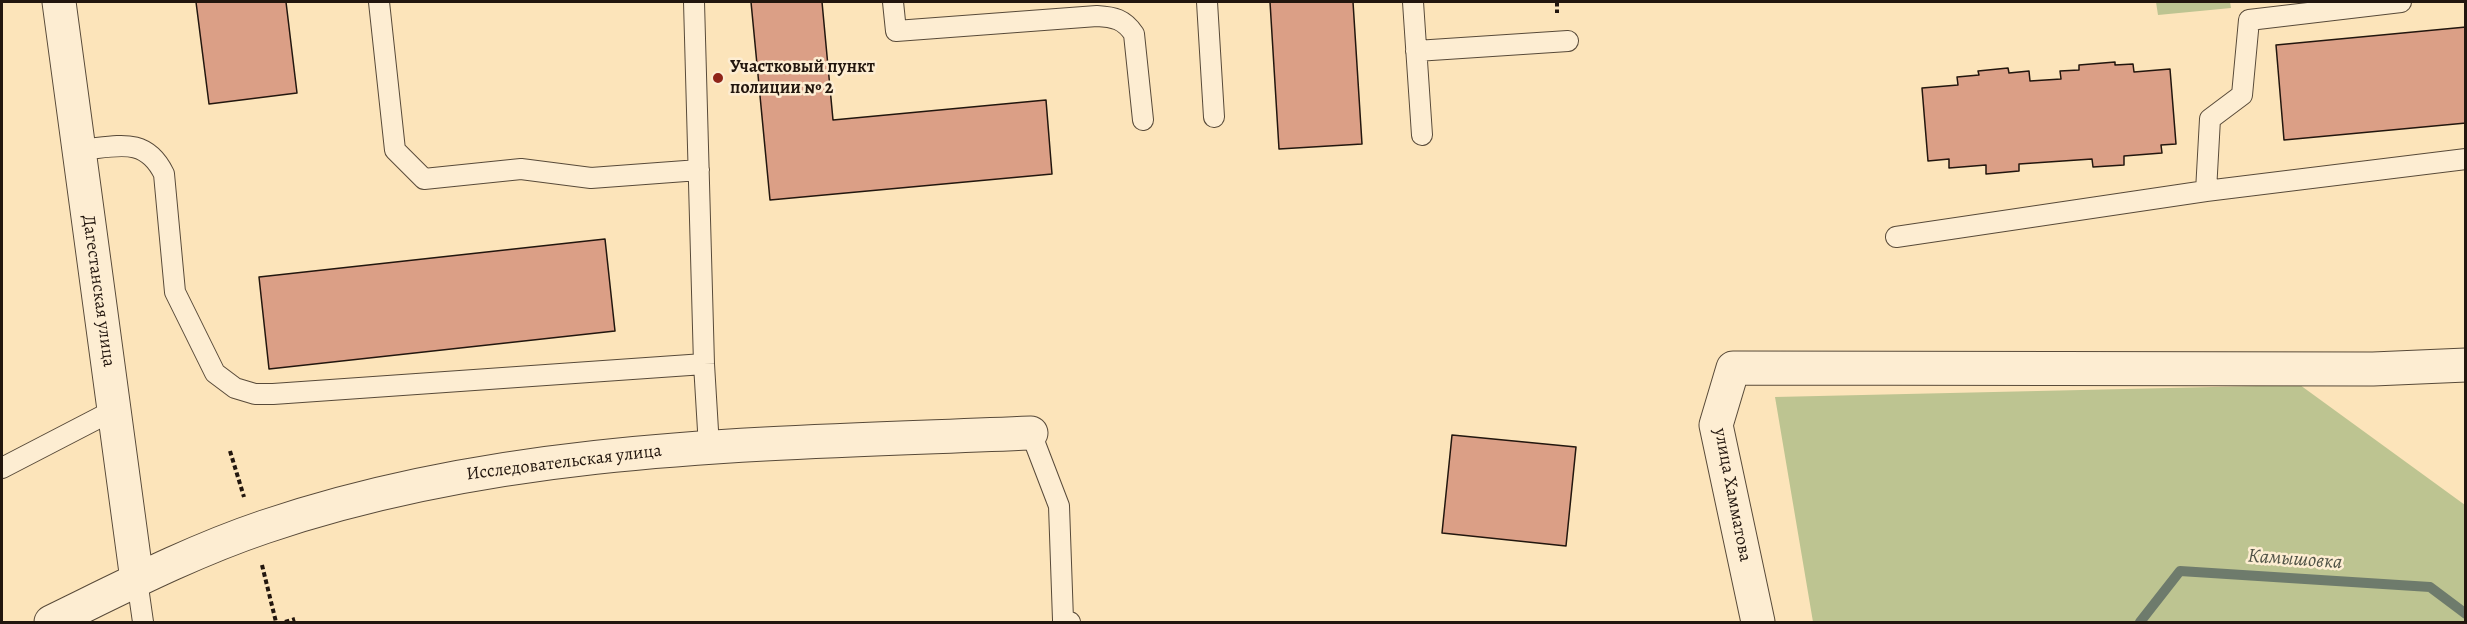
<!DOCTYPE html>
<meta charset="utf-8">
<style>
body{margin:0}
#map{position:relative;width:2467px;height:624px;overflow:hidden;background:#fce4ba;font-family:Alegreya,serif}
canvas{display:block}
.frame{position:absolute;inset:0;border:3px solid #22160e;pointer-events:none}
</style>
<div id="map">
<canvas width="2467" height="624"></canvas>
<div class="frame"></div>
</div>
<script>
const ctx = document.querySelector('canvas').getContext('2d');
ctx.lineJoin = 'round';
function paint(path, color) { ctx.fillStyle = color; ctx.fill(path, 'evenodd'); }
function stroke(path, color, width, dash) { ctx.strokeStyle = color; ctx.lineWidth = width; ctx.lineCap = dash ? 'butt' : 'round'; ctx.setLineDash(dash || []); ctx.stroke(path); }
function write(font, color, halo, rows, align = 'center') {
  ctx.font = font + ' Alegreya,serif'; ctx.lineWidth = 5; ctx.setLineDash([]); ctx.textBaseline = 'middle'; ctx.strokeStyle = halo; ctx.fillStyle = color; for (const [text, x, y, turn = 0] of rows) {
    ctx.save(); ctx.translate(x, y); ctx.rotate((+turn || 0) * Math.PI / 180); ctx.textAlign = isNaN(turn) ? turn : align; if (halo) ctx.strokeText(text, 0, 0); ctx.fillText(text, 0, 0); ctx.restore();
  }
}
const green = new Path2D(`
 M2156,2h74l1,6 -73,7z
 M2300,385l165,120v117h-652l-38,-225z`);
const stream = new Path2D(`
 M2140,622l40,-51 250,16 36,27`);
const building = new Path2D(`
 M196,2h90l11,91 -88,11z
 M751,2h71l11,118 213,-20 6,74 -282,26z
 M1270,2h83l9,142 -83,5z
 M2466,27v96l-182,17 -8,-95z
 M2115,62v3l18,-1 1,8 36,-3 6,75 -15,1 1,8 -38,3v9l-31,2 -1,-8 -73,5v7l-33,3v-9l-37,3v-9l-21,2 -6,-73 36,-3 -1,-8 22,-2 -1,-4 30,-3 1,5 20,-2 1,10 31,-2 -1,-8 19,-1v-5z
 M605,239l10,92 -346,38 -10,-92z
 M1452,435l124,12 -10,99 -124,-13z`);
const path = new Path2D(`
 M1557,2v11
 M230,451l14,46
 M262,565l14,57
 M285,622l10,-3`);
const service = new Path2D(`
 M379,2l16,148 29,29 97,-10 70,9 108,-8
 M694,2l10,362 5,83
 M893,2l3,29 201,-15c17,1 27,3 37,18l9,86
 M1207,2l7,115
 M1413,2l9,133
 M1416,51l152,-10
 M79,150c37,-3 66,-15 85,24l11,118 40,81 20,15 20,6h18l431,-30
 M2206,191l260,-32
 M1896,237l310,-46 4,-72 32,-24 7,-75 152,-18
 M1031,433l28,73 4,114 7,2
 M2,468l112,-58
 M137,580l6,42`);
const minor = new Path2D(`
 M59,2l78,578
 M51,622c70,-34 139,-70 213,-95 247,-84 509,-83 767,-94
 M1758,622l-42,-197 17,-57 640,1 93,-4`);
const markers = [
 [718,78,6,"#8f2418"]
];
const poiNames = [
 ["Участковый пункт",730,68],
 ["полиции № 2",730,89]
];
const streetNames = [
 ["Дагестанская улица",98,291,82],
 ["Исследовательская улица",564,463,-7],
 ["улица Хамматова",1732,495,79]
];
const waterNames = [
 ["Камышовка",2295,560,4]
];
paint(green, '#bdc491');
stroke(stream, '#6e7b6c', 10);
paint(building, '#db9f86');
stroke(building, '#22160e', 1.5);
stroke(service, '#584a39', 22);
stroke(minor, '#584a39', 35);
stroke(path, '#22160e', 4, [4.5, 3]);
stroke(service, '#fdedd2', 20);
stroke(minor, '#fdedd2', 33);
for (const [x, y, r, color] of markers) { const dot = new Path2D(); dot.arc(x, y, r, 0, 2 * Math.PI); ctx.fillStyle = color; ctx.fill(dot); stroke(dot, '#fdedd2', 2); }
write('bold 18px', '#22160e', '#fdedd2', poiNames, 'left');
write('18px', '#22160e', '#fdedd2', streetNames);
write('italic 20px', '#4e5145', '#fdedd2', waterNames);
</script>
